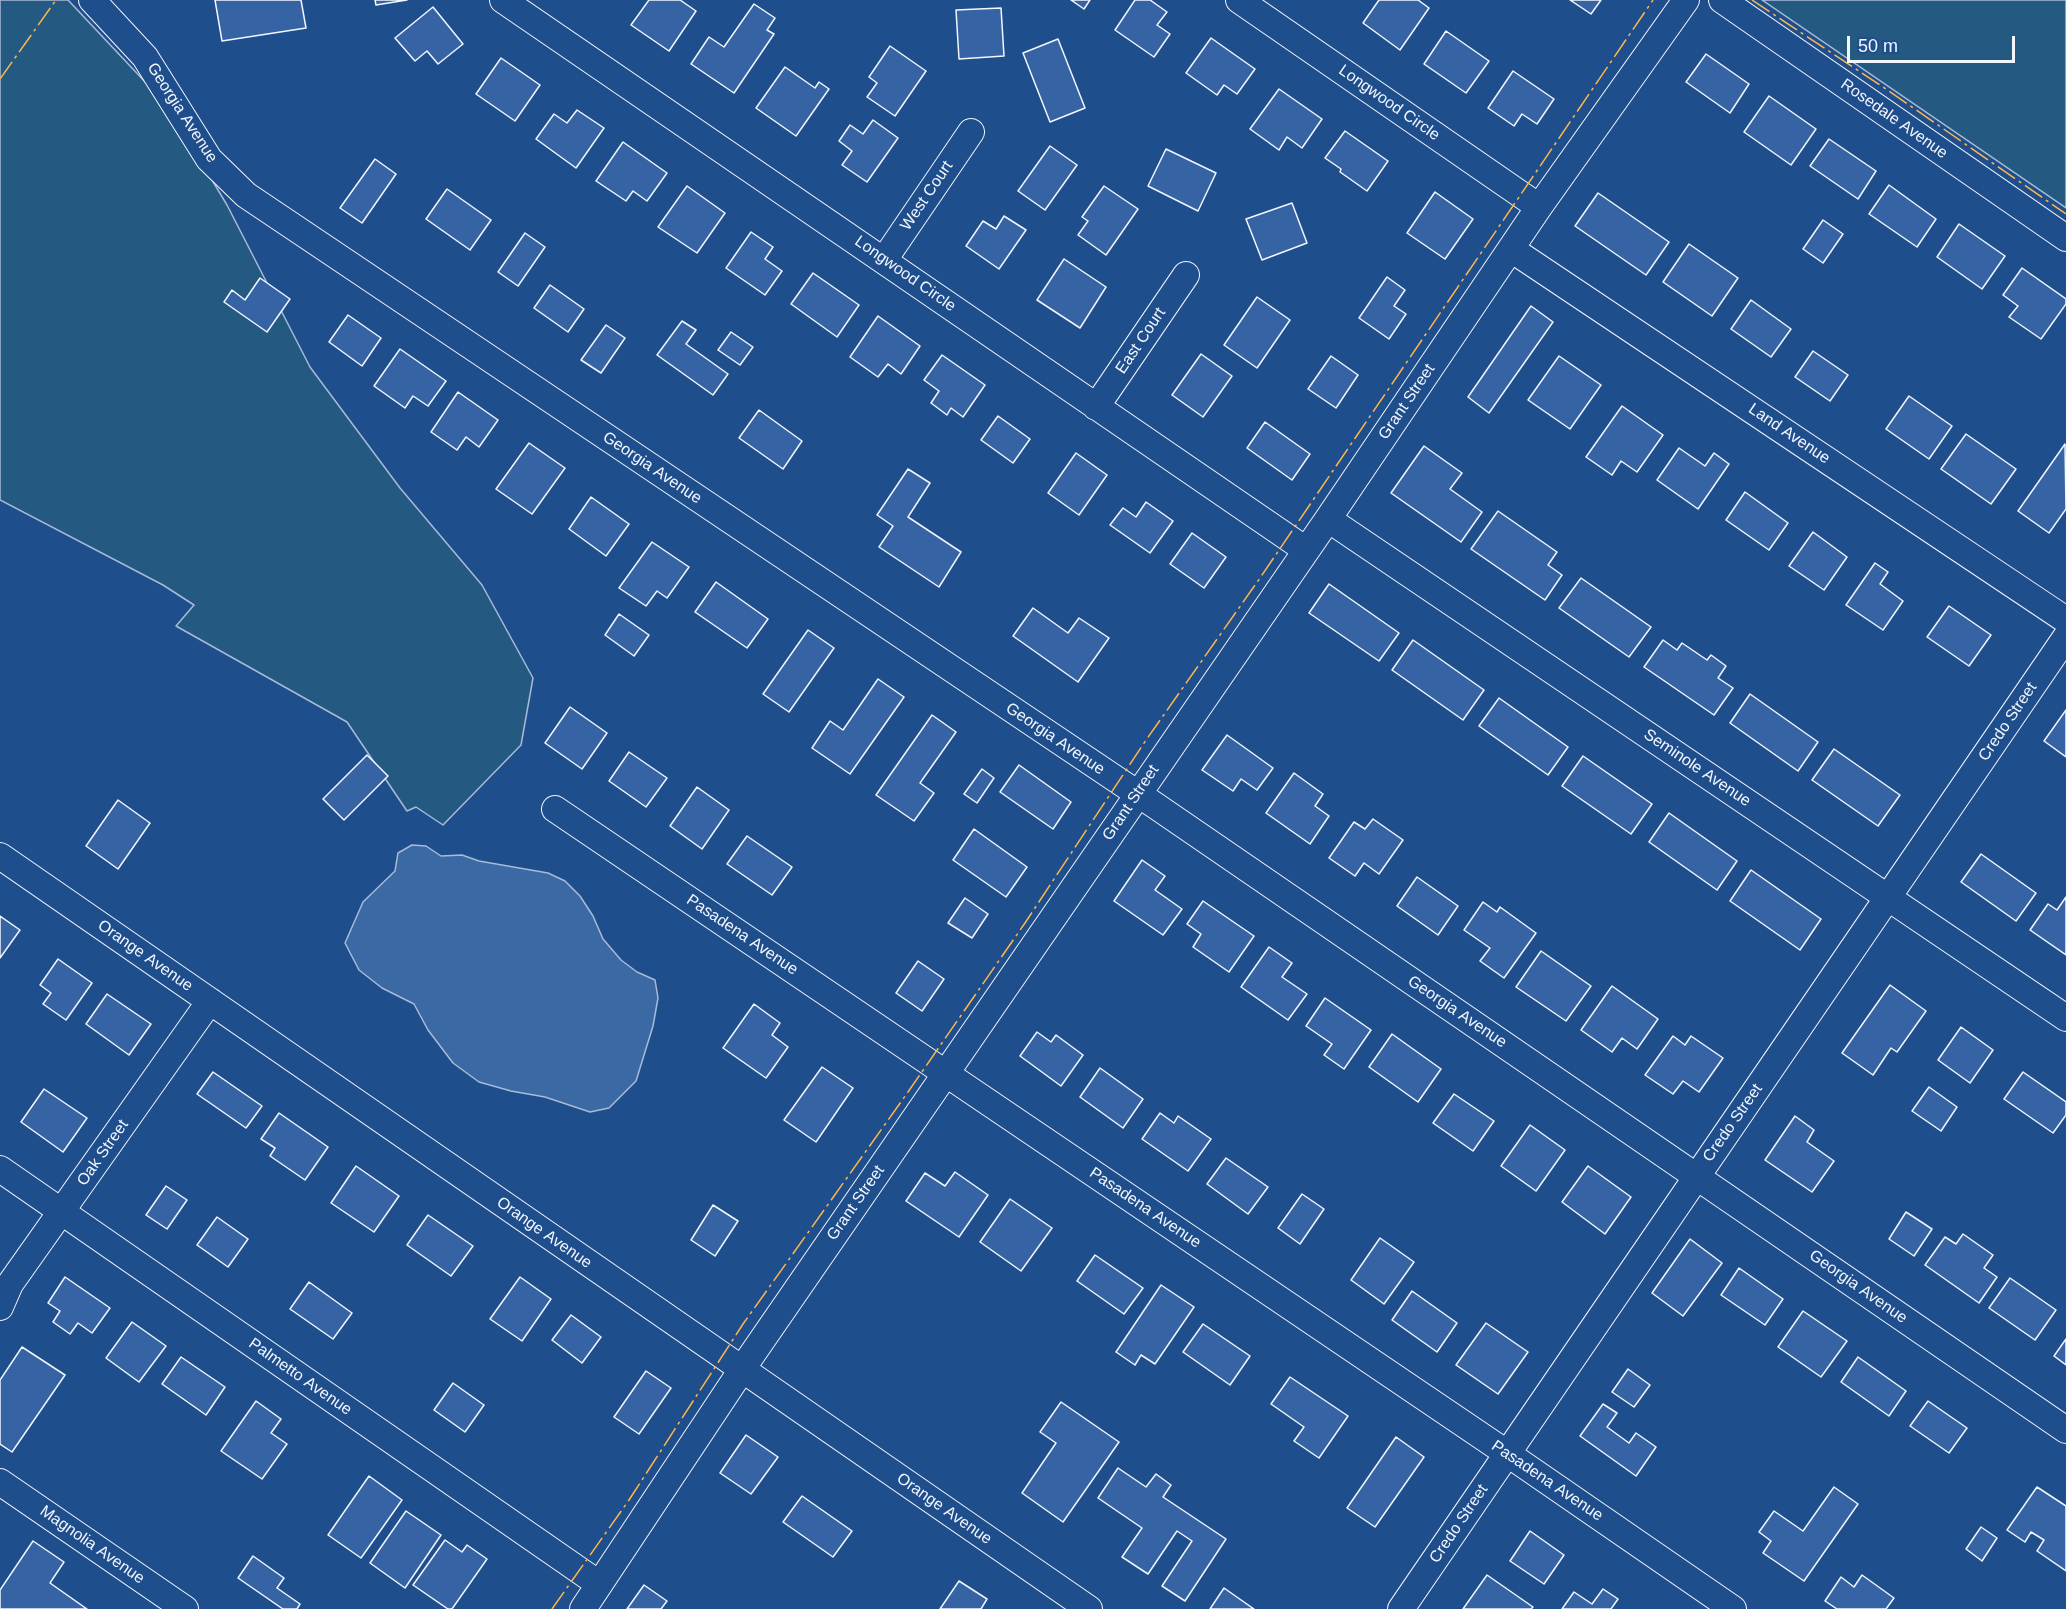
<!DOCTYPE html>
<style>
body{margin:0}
#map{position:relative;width:2066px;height:1609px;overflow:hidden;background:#1f4e8c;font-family:Helvetica,sans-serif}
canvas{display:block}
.scale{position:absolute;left:1847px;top:36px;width:168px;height:27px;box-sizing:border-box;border:3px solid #f2f6ff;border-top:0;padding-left:8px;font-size:18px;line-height:21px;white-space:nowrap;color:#f2f6ff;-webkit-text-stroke:4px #1f4e8c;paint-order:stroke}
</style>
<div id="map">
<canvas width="2066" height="1609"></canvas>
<div class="scale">50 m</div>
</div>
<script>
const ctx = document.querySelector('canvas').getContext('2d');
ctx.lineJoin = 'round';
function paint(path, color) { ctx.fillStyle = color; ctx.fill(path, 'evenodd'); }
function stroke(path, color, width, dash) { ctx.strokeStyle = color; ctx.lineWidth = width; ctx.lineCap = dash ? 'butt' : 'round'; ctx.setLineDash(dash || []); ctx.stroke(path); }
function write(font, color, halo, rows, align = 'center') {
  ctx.font = font + ' Helvetica,sans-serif'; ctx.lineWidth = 4.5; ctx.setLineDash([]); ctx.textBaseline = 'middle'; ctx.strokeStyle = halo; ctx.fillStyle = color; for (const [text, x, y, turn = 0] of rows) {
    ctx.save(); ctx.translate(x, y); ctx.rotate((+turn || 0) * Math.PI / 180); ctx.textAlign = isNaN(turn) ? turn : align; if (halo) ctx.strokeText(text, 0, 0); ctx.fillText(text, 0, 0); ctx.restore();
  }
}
const green = new Path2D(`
 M0,0h68l79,84 52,83 13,13 15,25 83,162 90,121 82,97 51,93 -12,67 -78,80 -27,-18 -9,4 -60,-89 -171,-96 18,-21 -31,-20 -163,-85z
 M1762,0h304v208z`);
const water = new Path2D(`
 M412,845l14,1 15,10 21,-1 17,6 69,12 17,8 15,15 13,20 10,23 18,21 16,12 18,8 3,18 -5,28 -17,55 -27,27 -19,4 -45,-15 -34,-6 -32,-9 -26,-19 -25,-33 -14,-26 -32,-16 -23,-18 -14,-27 18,-41 32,-31 3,-18z`);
const building = new Path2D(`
 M215,0h86l5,28 -84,13z
 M375,0h32l-31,5z
 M649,0h31l16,11 -27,40 -38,-26z
 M1071,0h19l-6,9z
 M1135,0h15l17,12 -10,13 13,9 -16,23 -39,-27z
 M1379,0h39l11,8 -29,42 -37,-27z
 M1570,0h31l-10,14z
 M754,4l21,14 -8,12 7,4 -40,59 -43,-29 18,-27 15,10z
 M433,7l30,37 -25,20 -11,-13 -12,10 -20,-23z
 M1001,8l3,48 -45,3 -3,-49z
 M1446,31l43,30 -23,32 -42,-29z
 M1211,38l44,31 -18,25 -13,-9 -7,10 -31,-22z
 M1058,39l27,69 -35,14 -27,-69z
 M890,46l36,25 -31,45 -28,-19 10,-14 -8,-6z
 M1706,54l43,30 -19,29 -44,-31z
 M501,58l39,27 -25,36 -39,-27z
 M785,67l30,21 4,-6 10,7 -33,47 -40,-28z
 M1513,71l41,28 -17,25 -15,-10 -8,12 -26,-18z
 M1279,89l43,30 -20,29 -15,-11 -8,13 -29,-21z
 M1769,96l47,33 -25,36 -47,-33z
 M577,110l27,18 -28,40 -40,-29 18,-25 13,9z
 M873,120l25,18 -31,44 -25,-17 10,-14 -13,-10 11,-16 13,9z
 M1345,131l43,30 -21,30 -27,-19 1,-3 -16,-11z
 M1829,139l47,32 -18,28 -48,-33z
 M623,142l44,31 -20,28 -14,-10 -7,10 -30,-20z
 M1050,146l27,19 -32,45 -27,-19z
 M1166,149l50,24 -18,38 -50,-25z
 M375,159l21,15 -34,49 -22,-15z
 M1889,185l47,34 -19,28 -48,-33z
 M687,186l38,27 -28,40 -39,-26z
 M1104,186l34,23 -32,46 -28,-20 10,-14 -6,-4z
 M447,189l44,31 -21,30 -44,-31z
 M1435,192l38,27 -28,40 -38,-26z
 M1598,193l71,49 -23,33 -71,-49z
 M1292,203l15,40 -45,17 -16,-41z
 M1004,216l22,14 -27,39 -33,-23 17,-25 13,8z
 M1823,220l20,14 -20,29 -20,-14z
 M1959,224l46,32 -23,33 -45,-32z
 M751,232l22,15 -8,12 17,12 -17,24 -39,-27z
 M525,233l20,14 -27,39 -20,-14z
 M1689,244l49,34 -26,38 -49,-34z
 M1064,259l42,28 -26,41 -43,-28z
 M2022,268l44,31v5l-25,35 -32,-22 9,-11 -15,-11z
 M813,273l46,32 -22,32 -46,-33z
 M1387,277l18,13 -11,16 12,8 -17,25 -30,-21z
 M260,278l30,21 -23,33 -43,-30 8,-12 13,10z
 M550,285l34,24 -16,23 -34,-24z
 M1257,297l33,23 -33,48 -33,-23z
 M1751,300l40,29 -20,28 -40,-28z
 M1531,306l22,16 -64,91 -21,-16z
 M348,315l33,23 -19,28 -33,-24z
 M878,316l42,30 -19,28 -13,-10 -10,13 -28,-20z
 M682,321l14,9 -10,14 42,30 -15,21 -56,-40z
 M606,325l19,13 -24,35 -20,-13z
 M731,332l22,15 -13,18 -22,-15z
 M400,349l46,32 -18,25 -15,-10 -8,12 -31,-22z
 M1813,351l35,24 -18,26 -35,-24z
 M1201,354l31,22 -29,41 -31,-22z
 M942,355l43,30 -22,32 -12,-9 -4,7 -16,-12 8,-12 -15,-11z
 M1331,356l27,19 -22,33 -28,-19z
 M1559,356l42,29 -31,44 -42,-29z
 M458,392l40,28 -19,27 -13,-10 -9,13 -26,-18z
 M1909,396l43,30 -23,33 -43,-30z
 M1622,406l41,29 -26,37 -16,-11 -9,14 -26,-18z
 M759,410l43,31 -19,28 -44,-31z
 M998,416l32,23 -17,24 -32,-23z
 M1265,422l45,32 -18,26 -45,-32z
 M1966,434l50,35 -25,35 -50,-35z
 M529,443l36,25 -33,46 -36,-25z
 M2065,444l1,65 -17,24 -31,-22z
 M1424,446l38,27 -12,16 32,23 -21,30 -70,-49z
 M1679,448l26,18 9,-13 15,11 -31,45 -41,-29z
 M1076,453l31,22 -28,40 -31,-22z
 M908,469l22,14 -22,34 53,35 -22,35 -60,-40 14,-21 -16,-11z
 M1745,492l43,31 -19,27 -43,-30z
 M591,497l38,27 -23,32 -37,-27z
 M1146,502l27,19 -23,32 -40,-28 13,-17 13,9z
 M1498,511l59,41 -9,13 14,10 -17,25 -74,-51z
 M1813,532l34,25 -23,33 -35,-24z
 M1192,533l34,24 -22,31 -34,-24z
 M652,542l37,25 -22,31 -10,-7 -11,15 -27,-18z
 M1875,563l13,9 -8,12 23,17 -20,29 -37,-25z
 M1581,578l70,49 -22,30 -70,-49z
 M716,582l52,37 -21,29 -52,-36z
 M1329,584l70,49 -20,28 -70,-48z
 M1949,606l42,29 -22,31 -42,-29z
 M1033,608l35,25 11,-15 30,20 -31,44 -65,-46z
 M619,614l30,21 -15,21 -29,-21z
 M808,630l26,18 -45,64 -26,-18z
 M1413,640l71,50 -21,30 -71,-50z
 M1663,640l14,10 5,-7 25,17 4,-5 15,11 -8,12 15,10 -19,27 -70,-48z
 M878,679l26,18 -54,77 -38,-26 18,-27 13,9z
 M1750,694l68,48 -20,29 -68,-48z
 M1499,698l69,49 -20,28 -69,-49z
 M570,707l37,26 -25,36 -37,-26z
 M2066,710v47l-22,-16z
 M932,715l24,17 -36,51 14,10 -20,28 -38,-26z
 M1227,735l46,33 -16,22 -16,-11 -8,12 -31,-21z
 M1834,749l66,46 -22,31 -66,-46z
 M629,752l38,26 -21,29 -37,-26z
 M367,755l21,21 -44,44 -21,-21z
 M1583,756l69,48 -21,30 -69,-48z
 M1019,765l52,37 -18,27 -53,-37z
 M982,769l12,9 -17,25 -13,-9z
 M1294,773l29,21 -8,12 14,10 -19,28 -44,-31z
 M697,787l32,23 -27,39 -32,-23z
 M118,800l32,23 -32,46 -32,-23z
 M1669,813l68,48 -20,29 -68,-48z
 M1373,819l30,21 -24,34 -15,-11 -9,13 -26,-18 25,-36 11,7z
 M974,829l53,38 -21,30 -53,-37z
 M747,836l45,31 -20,28 -45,-31z
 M1981,854l55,39 -20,28 -55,-39z
 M1142,860l23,16 -10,14 27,19 -19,26 -49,-34z
 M1751,870l70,49 -21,31 -70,-49z
 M1417,877l41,29 -20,29 -41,-29z
 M2066,897v58l-36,-25 18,-26 9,6z
 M965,898l23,16 -16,24 -24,-15z
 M1203,901l51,35 -25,36 -36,-25 8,-13 -14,-10z
 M1483,902l14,10 3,-5 36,26 -32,45 -24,-17 10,-13 -26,-18z
 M0,916l20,14 -20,28z
 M1269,947l23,16 -10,14 25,17 -19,26 -47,-33z
 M1541,951l50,35 -25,35 -50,-34z
 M58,959l34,24 -26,37 -23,-16 8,-11 -11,-8z
 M918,961l26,18 -22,32 -26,-18z
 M1890,985l36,26 -29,41 -6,-4 -18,27 -31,-22z
 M1612,986l46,33 -21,30 -15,-11 -10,14 -31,-22z
 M107,994l44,30 -22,31 -43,-31z
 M1325,998l46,32 -27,39 -20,-14 8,-11 -26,-18z
 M754,1004l26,19 -8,12 16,12 -22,31 -43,-30z
 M1961,1027l32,23 -23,33 -32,-23z
 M1037,1032l14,10 5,-7 27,20 -22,31 -41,-30z
 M1392,1034l49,35 -23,33 -49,-35z
 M1673,1036l12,9 6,-9 32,22 -24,34 -16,-11 -10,13 -28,-19z
 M822,1067l31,21 -37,54 -32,-22z
 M1100,1068l43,31 -20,29 -43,-31z
 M213,1072l49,34 -16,22 -49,-34z
 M2023,1072l43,30v13l-13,18 -49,-34z
 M1929,1087l28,20 -16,24 -29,-20z
 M44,1089l43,29 -24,34 -42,-30z
 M1454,1094l40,27 -21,30 -40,-28z
 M279,1113l49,34 -23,33 -35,-24 5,-8 -14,-9z
 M1160,1113l14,10 4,-7 33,23 -23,32 -46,-32z
 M1795,1116l19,14 -7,12 27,19 -22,31 -47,-32z
 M1530,1125l35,25 -29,41 -35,-25z
 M1226,1158l42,29 -20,27 -41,-30z
 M356,1166l43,30 -25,36 -43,-29z
 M1588,1166l43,31 -26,37 -43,-32z
 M955,1172l33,23 -29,42 -53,-36 19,-28 20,13z
 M166,1186l21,14 -20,29 -21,-14z
 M1302,1194l22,15 -24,35 -22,-16z
 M1010,1199l42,29 -31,43 -41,-29z
 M713,1205l25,16 -23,35 -24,-16z
 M1906,1212l26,17 -18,27 -25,-17z
 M428,1215l45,31 -22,30 -44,-31z
 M217,1217l31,22 -20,28 -31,-22z
 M1963,1234l30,21 -9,13 13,9 -18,26 -54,-38 20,-28 11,7z
 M1380,1238l34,24 -30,42 -33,-24z
 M1690,1239l32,24 -39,53 -31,-23z
 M1095,1255l48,33 -19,26 -47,-33z
 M1739,1268l44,31 -18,26 -44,-30z
 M65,1277l45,31 -18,25 -14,-10 -8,11 -17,-12 7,-11 -12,-8z
 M520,1277l31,22 -29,42 -32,-22z
 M2010,1278l46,32 -21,30 -46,-32z
 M309,1282l43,31 -19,26 -43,-30z
 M1161,1285l33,22 -39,57 -14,-9 -6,10 -19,-13z
 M1412,1291l45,32 -20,29 -45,-32z
 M1803,1311l44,30 -26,36 -43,-30z
 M571,1315l30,22 -19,26 -30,-23z
 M132,1322l34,24 -27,36 -33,-24z
 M1486,1323l42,29 -30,42 -42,-29z
 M1203,1324l47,32 -20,29 -47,-33z
 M2066,1339v26l-12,-9z
 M22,1347l43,28 -53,77 -12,-8v-64z
 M181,1357l44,30 -19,28 -44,-31z
 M1858,1357l48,34 -17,25 -48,-34z
 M1628,1369l22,16 -16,22 -22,-15z
 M646,1371l25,17 -32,46 -25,-17z
 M1290,1377l58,39 -29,42 -25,-17 10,-14 -33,-23z
 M453,1383l31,22 -19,27 -31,-22z
 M256,1401l25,18 -10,14 16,11 -25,35 -41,-28z
 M1928,1401l39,27 -18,25 -39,-27z
 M1061,1402l58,40 -56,80 -41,-29 34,-50 -16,-11z
 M1603,1404l14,9 -10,14 22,16 7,-10 20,14 -20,29 -56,-40z
 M746,1435l32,22 -27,37 -31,-21z
 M1396,1437l28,20 -49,70 -28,-19z
 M1118,1468l28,19 10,-13 15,11 -8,12 63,42 -41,62 -23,-15 30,-45 -15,-10 -29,43 -26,-17 20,-29 -44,-30z
 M369,1476l33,24 -41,58 -33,-23z
 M1834,1487l24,17 -54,77 -41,-28 8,-12 -12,-9 15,-21 29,20z
 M2037,1487l29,19v65l-29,-20 7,-11 -13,-8 -6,10 -18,-12z
 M802,1496l50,35 -19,26 -50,-35z
 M406,1511l35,24 -36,53 -35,-25z
 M1981,1527l16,11 -15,23 -16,-12z
 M1530,1531l34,24 -20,29 -34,-23z
 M445,1540l17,12 5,-7 20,14 -35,50h-4l-35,-24z
 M33,1541l31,21 -14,21 37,26h-87v-19z
 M253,1556l31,22 -7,10 23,16 -3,5h-14l-45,-31z
 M1487,1575l46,32 -2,2h-68z
 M1862,1575l32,23 -8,11h-49l-12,-8 16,-24 13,10z
 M959,1581l28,18 -6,10h-41z
 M644,1585l23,16 -6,8h-34z
 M1224,1588l30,21h-44z
 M1603,1589l15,10 -7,10h-49l12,-17 18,12z`);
const minor = new Path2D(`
 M92,0l53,57 64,102 37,36 910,611 910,624
 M503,0l803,550
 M1239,0l300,207
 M1722,0l344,238
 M1511,249l555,371
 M884,260l87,-128
 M1096,407l90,-132
 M1328,519l738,499
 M555,809l953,645 225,155
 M0,856l1089,753
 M0,1169l599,415
 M0,1307l10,-23 200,-283
 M0,1482l185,127
 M583,1609l168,-253 577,-837 211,-312 147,-207
 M1401,1609l665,-972`);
const power = new Path2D(`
 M1752,0l134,89 180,125
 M0,79l56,-79
 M552,1609l77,-109 114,-176 165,-232 117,-169 119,-180 116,-165 393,-578`);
const streetNames = [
 ["Longwood Circle",1389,103,35],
 ["Georgia Avenue",182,113,57],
 ["Rosedale Avenue",1894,119,35],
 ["West Court",927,196,-56],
 ["Longwood Circle",905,274,35],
 ["East Court",1141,341,-56],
 ["Grant Street",1407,402,-56],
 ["Land Avenue",1789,434,34],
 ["Georgia Avenue",652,468,34],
 ["Credo Street",2008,722,-56],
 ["Georgia Avenue",1055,739,34],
 ["Seminole Avenue",1697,768,34],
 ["Grant Street",1131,803,-56],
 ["Pasadena Avenue",742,935,34],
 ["Orange Avenue",145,956,35],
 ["Georgia Avenue",1457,1012,34],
 ["Credo Street",1733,1123,-55],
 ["Oak Street",103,1153,-55],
 ["Grant Street",856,1203,-55],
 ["Pasadena Avenue",1145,1208,34],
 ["Orange Avenue",544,1233,35],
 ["Georgia Avenue",1858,1287,35],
 ["Palmetto Avenue",300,1377,35],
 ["Pasadena Avenue",1547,1481,34],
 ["Orange Avenue",944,1509,35],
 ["Credo Street",1459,1524,-56],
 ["Magnolia Avenue",92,1545,35]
];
paint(green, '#245a82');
stroke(green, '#a8bbd7', 1.5);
paint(water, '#3b69a3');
stroke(water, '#a8bbd7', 1.5);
paint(building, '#3563a3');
stroke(building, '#f2f6ff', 1.5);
stroke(minor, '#f2f6ff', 28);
stroke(minor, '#1f4e8c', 26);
stroke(power, '#ffb74d', 1.5, [21, 4.5, 3, 4.5]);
write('16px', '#f2f6ff', '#1f4e8c', streetNames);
</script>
